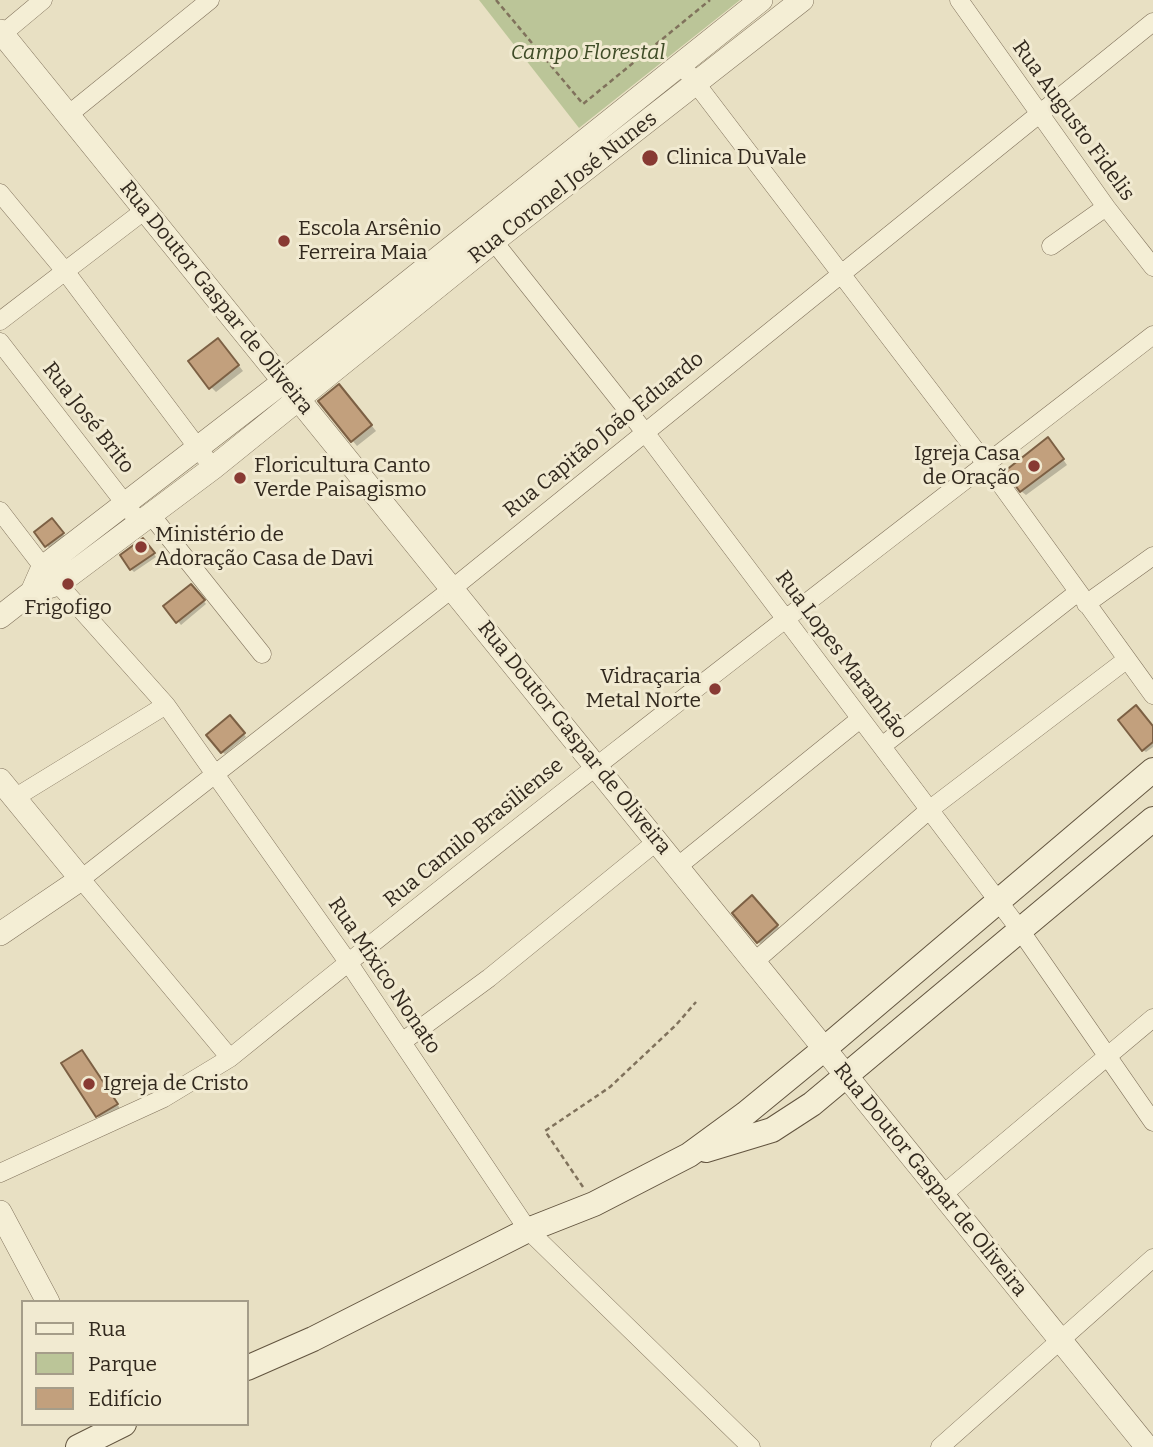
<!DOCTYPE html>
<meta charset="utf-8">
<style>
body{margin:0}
#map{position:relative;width:1153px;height:1447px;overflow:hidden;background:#e8e0c3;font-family:Bitter,serif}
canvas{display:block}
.legend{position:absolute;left:21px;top:1300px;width:228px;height:126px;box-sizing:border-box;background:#f1ead1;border:2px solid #a59d89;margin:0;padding:9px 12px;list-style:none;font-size:21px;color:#32291e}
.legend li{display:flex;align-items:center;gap:14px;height:35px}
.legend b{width:35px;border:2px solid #a59d89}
</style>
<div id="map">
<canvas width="1153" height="1447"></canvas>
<ul class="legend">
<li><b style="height:9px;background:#f4eed5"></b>Rua</li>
<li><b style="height:19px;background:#bbc598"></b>Parque</li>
<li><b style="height:19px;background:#c2a07d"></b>Edifício</li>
</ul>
</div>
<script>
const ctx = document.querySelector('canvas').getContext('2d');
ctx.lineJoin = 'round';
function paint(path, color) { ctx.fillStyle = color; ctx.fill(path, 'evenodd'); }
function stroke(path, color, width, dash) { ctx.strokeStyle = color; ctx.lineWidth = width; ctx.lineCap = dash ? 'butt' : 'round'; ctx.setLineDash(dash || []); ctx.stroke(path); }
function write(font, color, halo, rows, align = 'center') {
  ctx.font = font + ' Bitter,serif'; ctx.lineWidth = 6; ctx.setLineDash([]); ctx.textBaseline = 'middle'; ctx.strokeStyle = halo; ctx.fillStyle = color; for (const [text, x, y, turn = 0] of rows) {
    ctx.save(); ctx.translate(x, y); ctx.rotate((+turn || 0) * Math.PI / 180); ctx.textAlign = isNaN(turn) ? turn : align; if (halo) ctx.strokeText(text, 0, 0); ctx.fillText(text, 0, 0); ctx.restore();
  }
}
const green = new Path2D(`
 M479,0h261l-161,128z`);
const shadow = new Path2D(`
 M223,345l20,26 -27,21 -5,-5z
 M344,391l32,40 -19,15 -37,-44z
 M1053,445l14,20 -41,30 -5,-4z
 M55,523l10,14 -15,12 -14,-17z
 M146,543l10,14 -22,15 -3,-3z
 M194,589l12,15 -25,21 -15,-19z
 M233,720l13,17 -21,17 -3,-2z
 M1153,728v19l-7,5 -3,-2z
 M757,902l24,28 -18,16 -5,-4z
 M86,1057l35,53 -19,10 -5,-5z`);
const building = new Path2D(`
 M218,338l21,27 -30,24 -21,-28z
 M339,384l33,41 -21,17 -33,-41z
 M1048,437l16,22 -44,33 -15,-21z
 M52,518l12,15 -19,14 -11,-15z
 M143,538l12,15 -25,17 -10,-15z
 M191,584l14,16 -29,23 -13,-17z
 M1136,705l17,21v16l-11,9 -24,-31z
 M230,715l15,18 -24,20 -15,-18z
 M752,895l26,30 -21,18 -25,-30z
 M82,1050l36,54 -22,13 -35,-54z`);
const path = new Path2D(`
 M496,0l87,104 127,-104
 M583,1187l-38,-56 65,-44 66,-62 20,-23`);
const minor = new Path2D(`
 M959,0l147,207 47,60
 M0,36l43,-36
 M688,73l298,391 167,231
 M68,115l142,-115
 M0,193l65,78 148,197
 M487,233l157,198 376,499 133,192
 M1051,246l55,-39
 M0,321l145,-111
 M0,342l140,181
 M0,511l43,56 123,138 182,257 180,268 223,217
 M151,515l111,139
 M1086,604l67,-48
 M882,746l196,-154
 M16,797l150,-92
 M677,867l183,-148
 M754,962l175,-152 197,-150
 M402,1042l87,-64 167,-136
 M230,1058l-149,-179 372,-291 700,-566
 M0,1173l164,-75 66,-40c304,-247 614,-484 923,-723
 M941,1196l212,-178
 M940,1447l213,-189`);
const tertiary = new Path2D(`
 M0,31l1147,1416
 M32,592l11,-25 240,-185 478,-382
 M0,617l32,-25 26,-8 155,-116 281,-227 308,-241
 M0,780l81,99 -81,55
 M0,1212l48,90`);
const secondary = new Path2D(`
 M706,1150l66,-20 40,-26 341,-285
 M247,1368l66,-29 215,-109 66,-26 95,-49 56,-41 78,-64 330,-280
 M78,1447l46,-23`);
const markers = [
 [650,158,9,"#883a33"],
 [284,241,7,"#883a33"],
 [1034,466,7,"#883a33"],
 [240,478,7,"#883a33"],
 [141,547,7,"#883a33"],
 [68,584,7,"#883a33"],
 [715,689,7,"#883a33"],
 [89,1084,7,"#883a33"]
];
const parkNames = [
 ["Campo Florestal",588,53]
];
const streetNames = [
 ["Rua Augusto Fidelis",1073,121,54],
 ["Rua Coronel José Nunes",563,188,-38],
 ["Rua Doutor Gaspar de Oliveira",216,298,51],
 ["Rua José Brito",88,418,52],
 ["Rua Capitão João Eduardo",604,435,-39],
 ["Rua Lopes Maranhão",841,655,53],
 ["Rua Doutor Gaspar de Oliveira",574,738,51],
 ["Rua Camilo Brasiliense",474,833,-39],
 ["Rua Mixico Nonato",384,976,56],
 ["Rua Doutor Gaspar de Oliveira",930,1180,51]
];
const poiNames = [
 ["Clinica DuVale",666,158],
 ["Escola Arsênio",298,229],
 ["Ferreira Maia",298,253],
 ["Igreja Casa",1020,454,"right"],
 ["de Oração",1020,478,"right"],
 ["Floricultura Canto",254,466],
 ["Verde Paisagismo",254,490],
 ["Ministério de",155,535],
 ["Adoração Casa de Davi",155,559],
 ["Frigofigo",68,608,"center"],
 ["Vidraçaria",701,677,"right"],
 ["Metal Norte",701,701,"right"],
 ["Igreja de Cristo",103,1084]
];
paint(green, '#bbc598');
paint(shadow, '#0003');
paint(building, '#c2a07d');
stroke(building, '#7c6044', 2);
stroke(minor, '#80725c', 19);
stroke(tertiary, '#80725c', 24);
stroke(secondary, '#62543f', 26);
stroke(path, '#80725c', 2.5, [5, 3.5]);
stroke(minor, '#f4eed5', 18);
stroke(tertiary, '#f4eed5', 23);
stroke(secondary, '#f4eed5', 24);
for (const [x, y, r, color] of markers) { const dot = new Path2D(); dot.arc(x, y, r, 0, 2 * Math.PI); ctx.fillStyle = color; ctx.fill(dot); stroke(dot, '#f1ead1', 2.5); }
write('italic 21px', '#3f4c27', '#f1ead1', parkNames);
write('21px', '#32291e', '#f1ead1', streetNames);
write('21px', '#32291e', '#f1ead1', poiNames, 'left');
</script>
